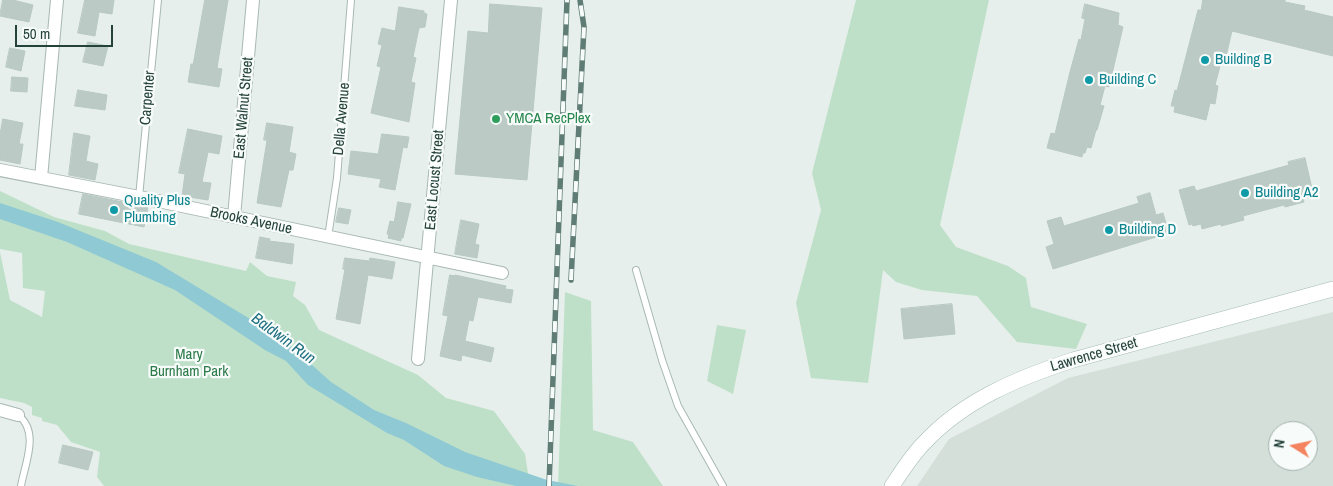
<!DOCTYPE html>
<style>
body{margin:0}
#map{position:relative;width:1333px;height:486px;overflow:hidden;background:#e6efeb;font-family:"Archivo Narrow",sans-serif}
canvas{display:block}
.north{position:absolute;left:1268px;top:421px;width:50px;height:50px;box-sizing:border-box;background:#f7fbf9;border:1px solid #a3b1ad;border-radius:50%;rotate:280deg;font-size:14px;font-weight:700;line-height:20px;text-align:center;color:#24423a}
.north::after{content:'';display:block;margin:auto;width:18px;height:22px;background:#f4845f;clip-path:polygon(50% 0,100% 100%,50% 72%,0 100%)}
.scale{position:absolute;left:15px;top:25px;width:98px;height:22px;box-sizing:border-box;border:2px solid #24423a;border-top:0;padding-left:6px;font-size:15px;line-height:18px;white-space:nowrap;color:#24423a;-webkit-text-stroke:4px #f7fbf9;paint-order:stroke}
</style>
<div id="map">
<canvas width="1333" height="486"></canvas>
<div class="north">N</div>
<div class="scale">50 m</div>
</div>
<script>
const ctx = document.querySelector('canvas').getContext('2d');
ctx.lineJoin = 'round';
function paint(path, color) { ctx.fillStyle = color; ctx.fill(path, 'evenodd'); }
function stroke(path, color, width, dash) { ctx.strokeStyle = color; ctx.lineWidth = width; ctx.lineCap = dash ? 'butt' : 'round'; ctx.setLineDash(dash || []); ctx.stroke(path); }
function write(font, color, halo, rows, align = 'center') {
  ctx.font = font + ' "Archivo Narrow",sans-serif'; ctx.lineWidth = 4.5; ctx.setLineDash([]); ctx.textBaseline = 'middle'; ctx.strokeStyle = halo; ctx.fillStyle = color; for (const [text, x, y, turn = 0] of rows) {
    ctx.save(); ctx.translate(x, y); ctx.rotate((+turn || 0) * Math.PI / 180); ctx.textAlign = isNaN(turn) ? turn : align; if (halo) ctx.strokeText(text, 0, 0); ctx.fillText(text, 0, 0); ctx.restore();
  }
}
const built = new Path2D(`
 M1333,312v174h-416l32,-47 119,-61zM1278,431h30v30h-30z`);
const green = new Path2D(`
 M856,0h133l-49,225 16,22 52,19 18,12 5,29 56,17 -11,25 -59,-7 -40,-46 -55,-6 -26,-8 -13,-12 -15,113 -57,-5 -15,-75 25,-93 -9,-37z
 M0,191l54,26 51,14 24,13 117,27 4,-9 17,14 29,6 -3,14 12,9 14,25 99,45 28,23 48,13 31,43 5,32h-426l-7,-9 3,-25 -29,-10 -14,-17 -15,-4v-3l-10,-3v-8l-8,-4 -24,-5v-146l10,48 32,17 3,-26 -22,-3 -1,-35 -22,-4z
 M565,292l26,9 2,129 40,12 30,44h-105z
 M717,325l29,5 -13,64 -26,-13z`);
const water = new Path2D(`
 M0,203l58,19 98,40 127,77 48,43 43,28 32,13 59,29 82,28 31,6h-62l-39,-9 -33,-11 -40,-26 -17,-7 -79,-48 -22,-24 -21,-11 -90,-60 -108,-48 -67,-23z`);
const building = new Path2D(`
 M3,0h10l20,5 -4,17 -29,-6z
 M85,0h29l-2,14 -13,-2 -4,24 -17,-3z
 M205,0h23l-11,68 5,1 -3,18 -31,-5 3,-18h2z
 M1203,0h82v2l20,4 -1,4 29,7v39l-101,-25 -6,25 -3,-1 -8,30 3,1 -3,18 -5,-1 -4,17 -32,-8 1,-6h-4l4,-16 2,1 21,-81h3z
 M490,4l52,4 -15,172 -72,-6 13,-143 20,2z
 M1085,4l34,9 -1,12 5,2 -14,60 -4,-1 -5,19 4,1 -7,24h-1l-5,18 -4,-1 -2,6h-2l-1,4 -35,-9 4,-15 4,1 15,-62 9,-33 2,1 4,-21 -3,-1z
 M399,7l25,4v2l3,1 -2,13 -6,1 -6,29 3,1 -5,24 4,1 -6,39 -38,-9 10,-46 -4,-1 5,-21 -4,-1 4,-16 13,3z
 M88,42l20,4 -5,20 -20,-4z
 M10,48l15,3 -4,20 -15,-4z
 M12,77l16,1 -1,14 -16,-1z
 M78,90l29,5 -2,15 -30,-4z
 M3,119l20,4 -4,21h4l-3,20 -20,-4v-25z
 M267,123l26,4 -4,25 7,2 -3,16h-4l-8,37 -24,-4 10,-63h-3z
 M188,129l34,7 -3,18 -11,-2 -6,30 9,1 -3,17 -26,-4 3,-22 -6,-1z
 M74,133l16,3 -4,25 12,3 -3,16 -26,-5z
 M382,134l27,3 -2,11 -4,-1 -8,43 -16,-3 2,-8 -33,-5 3,-23 27,3z
 M1305,158l8,35 -6,1 1,3 -5,1 1,4 -19,5 -1,-2 -41,11 1,4 -23,6v-2l-19,5 -1,-5 -8,2 -1,-2 -3,1 -10,-35 15,-4 2,5 93,-26 -1,-3z
 M1150,193l6,22 7,-2 6,20 -116,36 -7,-22 8,-3 -7,-23 14,-4 3,9 75,-23 -2,-6z
 M83,194l65,13 -4,20 -65,-13z
 M398,202l13,2 -8,34h-2v3l-13,-3 1,-3 -2,-1 3,-13 4,1z
 M339,208l12,2 -3,14 -12,-2z
 M461,220l18,4 -4,20 4,1 -2,13 -22,-4z
 M260,237l10,2 -1,2 25,3 -2,20 -36,-6z
 M345,258l24,3 1,-3 25,4 -3,17 -24,-4 -8,49 -24,-5 9,-50h-2z
 M450,275l5,1v-1l51,11 -1,3 8,1 -2,13 -33,-6 -5,24 -4,-1 -4,21 29,7 -3,14 -29,-7 -1,6 -21,-5 8,-40 -5,-1z
 M952,304l3,30 -51,5 -3,-30z
 M63,445l30,7 -5,18 -29,-7z`);
const lane = new Path2D(`
 M139,197l19,-197
 M328,237l9,-59 14,-178
 M636,270l26,90 16,46 45,80
 M18,415c22,17 7,48 3,71`);
const street = new Path2D(`
 M0,170l139,27 363,76
 M41,178l16,-178
 M234,217l19,-217
 M418,359l33,-359
 M0,410l18,5`);
const secondary = new Path2D(`
 M892,486c10,-15 20,-31 32,-43 40,-43 94,-65 149,-83l260,-71`);
const rail = new Path2D(`
 M571,280l13,-253 -4,-27
 M549,486l18,-486`);
const markers = [
 [1205,60,5,"#0f9aa8"],
 [1089,80,5,"#0f9aa8"],
 [496,119,5,"#2e9e5b"],
 [1245,193,5,"#0f9aa8"],
 [114,210,5,"#0f9aa8"],
 [1109,230,5,"#0f9aa8"]
];
const cultureNames = [
 ["Building B",1215,60],
 ["Building C",1099,80],
 ["Building A2",1255,193],
 ["Quality Plus",124,201],
 ["Plumbing",124,218],
 ["Building D",1119,230]
];
const streetNames = [
 ["Carpenter",148,98,-85],
 ["East Walnut Street",244,108,-85],
 ["Della Avenue",342,119,-85],
 ["East Locust Street",435,180,-85],
 ["Brooks Avenue",251,221,12],
 ["Lawrence Street",1094,355,-16]
];
const leisureNames = [
 ["YMCA RecPlex",506,119]
];
const parkNames = [
 ["Mary",189,355],
 ["Burnham Park",189,372]
];
const waterNames = [
 ["Baldwin Run",283,339,36]
];
paint(built, '#d4dfda');
paint(green, '#bfe0c8');
paint(water, '#8ec9d4');
paint(building, '#bbcac4');
stroke(building, '#b8c9c2', 1);
stroke(lane, '#a8b8b2', 8);
stroke(street, '#a8b8b2', 14);
stroke(secondary, '#a4bbb3', 16);
stroke(lane, '#fff', 6);
stroke(street, '#fff', 12);
stroke(secondary, '#fff', 15);
stroke(rail, '#5f7d75', 5.5);
stroke(rail, '#f7fbf9', 4, [11]);
for (const [x, y, r, color] of markers) { const dot = new Path2D(); dot.arc(x, y, r, 0, 2 * Math.PI); ctx.fillStyle = color; ctx.fill(dot); stroke(dot, '#f7fbf9', 2); }
write('15px', '#0d838f', '#f7fbf9', cultureNames, 'left');
write('15px', '#24423a', '#f7fbf9', streetNames);
write('15px', '#27864d', '#f7fbf9', leisureNames, 'left');
write('15px', '#2d7a4b', '#f7fbf9', parkNames);
write('italic 16px', '#1c6f80', '#f7fbf9', waterNames);
</script>
